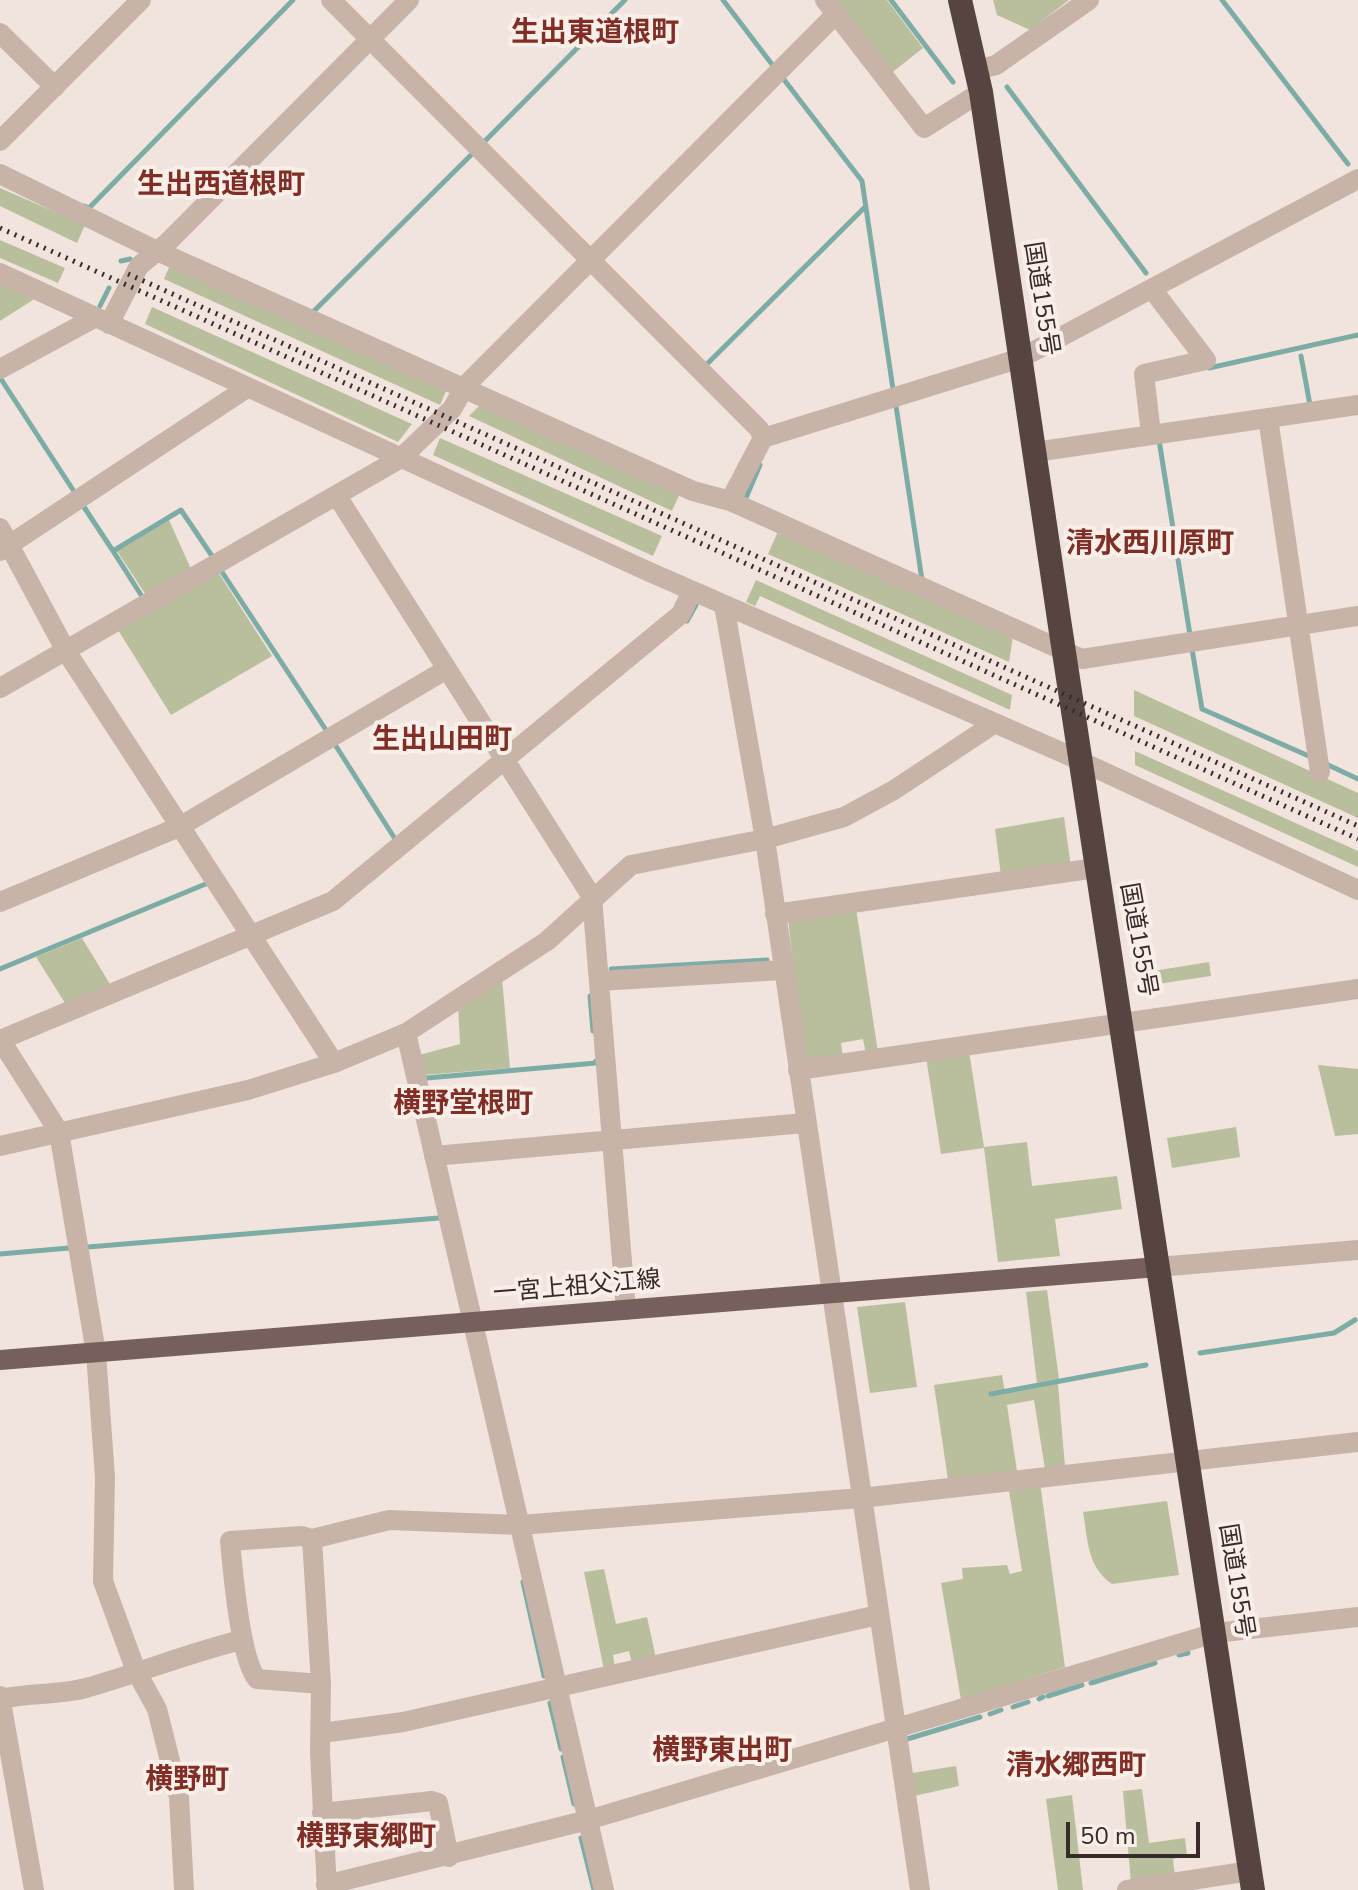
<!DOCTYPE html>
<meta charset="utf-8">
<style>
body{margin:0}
#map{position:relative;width:1358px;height:1890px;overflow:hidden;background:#f1e4dd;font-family:"Nunito Sans",sans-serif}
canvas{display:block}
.scale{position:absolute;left:1066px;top:1822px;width:134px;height:36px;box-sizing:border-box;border:4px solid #362b29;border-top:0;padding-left:10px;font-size:24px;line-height:28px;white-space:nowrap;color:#362b29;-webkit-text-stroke:6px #f8efe9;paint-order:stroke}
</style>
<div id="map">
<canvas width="1358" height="1890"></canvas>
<div class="scale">50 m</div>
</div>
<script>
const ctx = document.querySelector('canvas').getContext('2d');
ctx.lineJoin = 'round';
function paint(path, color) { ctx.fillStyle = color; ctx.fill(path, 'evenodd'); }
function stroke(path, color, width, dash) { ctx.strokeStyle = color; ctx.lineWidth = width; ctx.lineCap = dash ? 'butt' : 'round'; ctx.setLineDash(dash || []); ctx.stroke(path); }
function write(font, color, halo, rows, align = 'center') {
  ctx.font = font + ' "Nunito Sans","Noto Sans JP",sans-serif'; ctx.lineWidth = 8; ctx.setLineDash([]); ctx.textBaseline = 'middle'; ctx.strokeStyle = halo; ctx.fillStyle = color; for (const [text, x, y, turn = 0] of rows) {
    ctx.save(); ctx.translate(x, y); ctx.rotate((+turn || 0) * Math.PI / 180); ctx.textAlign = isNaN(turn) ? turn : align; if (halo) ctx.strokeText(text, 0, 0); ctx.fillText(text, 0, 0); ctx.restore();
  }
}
const green = new Path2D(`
 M831,0h56l36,48 -34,27z
 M993,0h76l-39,30 -33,-15z
 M0,188l85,37 -8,18 -77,-37z
 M0,240l65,28 -7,15 -58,-25z
 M171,263l277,124 -8,18 -276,-126z
 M0,282l36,16 -36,23z
 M152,307l260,117 -14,18 -253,-118z
 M482,403l199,88 -9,20 -203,-95z
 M440,438l222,98 -9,20 -220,-101z
 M169,520l22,49 -45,26 -29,-44z
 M779,529l234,107 -4,26 -241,-108z
 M218,572l54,84 -101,59 -53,-85z
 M756,580l256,115 -2,15 -250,-114 -5,10 -9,-4z
 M1134,690l224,103v25l-224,-102z
 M1135,751l223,100v16l-223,-102z
 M1064,817l7,50 -70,9 -6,-47z
 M856,908l22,144 -12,2 -3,-15 -22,4 2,14 -32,5 -8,-3 -15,-141z
 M82,938l28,46 -45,19 -29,-46z
 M1209,962l2,14 -67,10 -3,-13z
 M502,978l8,90 -86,7 -5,-20 41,-11 -2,-40z
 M969,1051l15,96 43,-5 5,44 85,-10 5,33 -67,10 5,37 -62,6 -14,-114 -43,6 -15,-97z
 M1318,1065l40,4v65l-23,2z
 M1236,1127l4,30 -68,11 -5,-30z
 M1047,1290l12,89 -22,4 -11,-91z
 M905,1302l12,85 -47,6 -13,-86z
 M1002,1375l3,18 53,-9 7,83 -20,2 -11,-69 -27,5 10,66 -69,9 -14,-95z
 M1040,1482l25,185 -104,33 -20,-117 22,-4 -1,-11 45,-3 3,9 12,-3 -14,-86z
 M1167,1501l12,74 -67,9c-25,-17 -24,-43 -29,-72z
 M604,1569l12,55 31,-7 9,41 -24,6 -3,-13 -16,4 2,13 -11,2 -20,-98z
 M956,1766l3,20 -49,11 -4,-23z
 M1142,1789l7,54 36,-5 2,18 -14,3 2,17 -44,7 -8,-92z
 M1072,1795l11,95h-25l-12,-91z`);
const stream = new Path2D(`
 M723,0l51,67
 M891,0l62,82
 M1222,0l126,164
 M782,77l80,104 31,208
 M1007,87l139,186
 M482,144l143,-144
 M84,206l5,2 204,-208
 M121,261l9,-2
 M100,306l9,-18
 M313,312l160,-159
 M1301,356l9,49
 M706,365l159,-158
 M1209,368l149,-33
 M1,379l74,114
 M896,406l26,174
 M1159,440l31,195
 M745,500l15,-35
 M82,504l31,47 68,-41 31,46
 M113,551l30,47
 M222,572l104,158
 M687,621l9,-16
 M1192,649l10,60 109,48
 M334,743l63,99
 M1326,764l32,15
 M0,969l208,-86
 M611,969l156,-9
 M590,996l3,35
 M427,1078l169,-15v-2
 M88,1247l351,-29
 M0,1254l69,-6
 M1200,1353l134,-20 21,-13
 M991,1394l155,-29
 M523,1582l21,94
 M1179,1655l9,-2
 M1091,1683l64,-20
 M1048,1696l34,-11
 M1039,1699l4,-2
 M550,1703l11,46
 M1013,1707l15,-5
 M990,1714l11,-4
 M904,1740l76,-23
 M563,1757l11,47
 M581,1838l13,52`);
const minor = new Path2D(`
 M331,0l428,429 4,9 -33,63
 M825,0l99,128 57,-36
 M0,33l55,54
 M977,70l19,-5 93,-65
 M0,141l141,-141
 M0,174l155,76 538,241 37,10 352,158 276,-43
 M0,273l645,297 416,182 297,138
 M109,324l30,-58 28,-23 242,-243
 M0,369l96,-52
 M1268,418l52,354
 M1151,434l-7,-60 62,-14 -54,-71
 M763,438l258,-80 337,-179
 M1035,452l323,-47
 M337,496l255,401 34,413
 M0,528l66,123 268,412
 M0,551l247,-163
 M724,605l41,234 155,1051
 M0,688l401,-230 51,-49 13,-23 371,-372
 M0,902l179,-75 268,-158
 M775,914l321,-46
 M599,981l184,-11
 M406,1033l198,857
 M0,1039l59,93 37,221 9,124 -2,104 33,90 21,38 22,88 5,93
 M0,1040l333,-139 348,-287 11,-23
 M798,1070l560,-81
 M0,1146l248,-56 86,-27 72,-30 141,-92 84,-76 134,-26 79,-22 50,-27 101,-67
 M434,1156l371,-33
 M1158,1267l200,-17
 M312,1539l9,145
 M0,1696l34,194
 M0,1699c28,-6 60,-4 86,-11 53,-15 103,-35 155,-48
 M322,1733l81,-11 475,-107
 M322,1813l110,-12 6,2 11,54
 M326,1885l262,-65 627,-187 143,-16
 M327,1890l-7,-137 1,-69 -64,-5c-17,-20 -24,-107 -27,-138l72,-5 10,3 77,-19 131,5 341,-27 497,-56
 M1127,1890l123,-19`);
const major = new Path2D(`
 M0,1360l1158,-93`);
const highway = new Path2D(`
 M960,0l21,92c86,600 183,1198 272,1798`);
const rail = new Path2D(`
 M0,228l1358,611
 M128,274l1230,552`);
const streetNames = [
 ["国道155号",1040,299,81],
 ["国道155号",1137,940,80],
 ["一宮上祖父江線",577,1288,-5],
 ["国道155号",1235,1581,81]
];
const quarterNames = [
 ["生出東道根町",595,34],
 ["生出西道根町",221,186],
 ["清水西川原町",1150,545],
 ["生出山田町",442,741],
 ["横野堂根町",463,1105],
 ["横野東出町",722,1752],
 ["清水郷西町",1076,1767],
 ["横野町",187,1781],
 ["横野東郷町",366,1838]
];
paint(green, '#b9bf9d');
stroke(stream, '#7daca7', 5);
stroke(minor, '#c8b3a9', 20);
stroke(major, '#77605b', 20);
stroke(highway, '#564440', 24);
stroke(rail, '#362b29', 5, [2, 6]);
write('24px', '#362b29', '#f8efe9', streetNames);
write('bold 28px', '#802e26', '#f8efe9', quarterNames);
</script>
